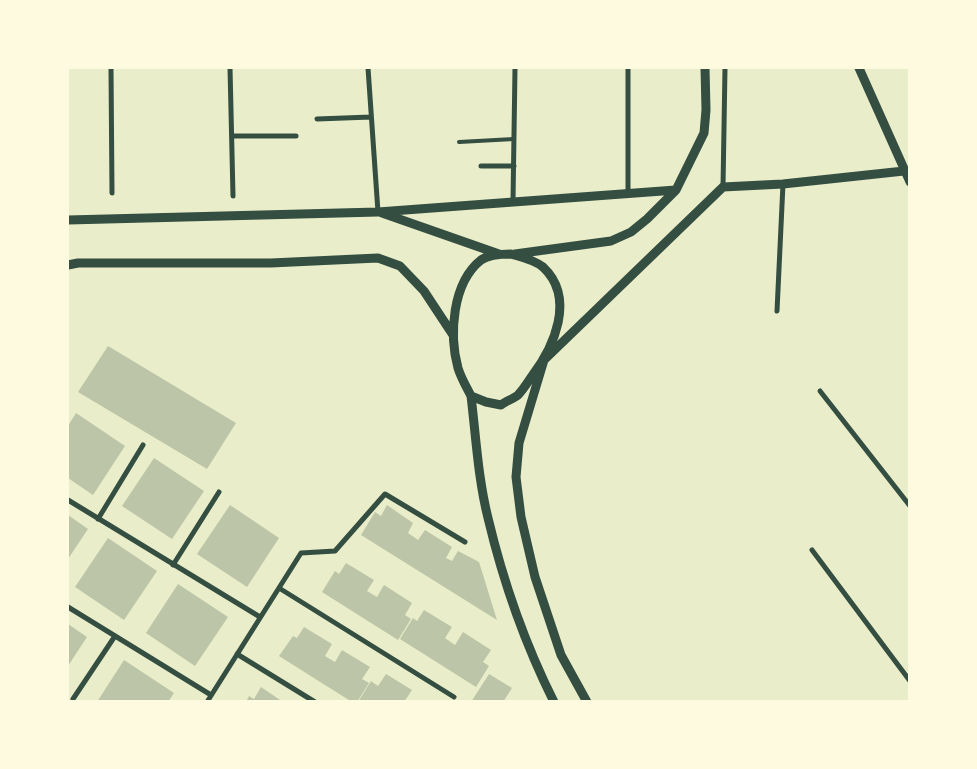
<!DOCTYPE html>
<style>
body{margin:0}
#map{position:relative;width:977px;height:769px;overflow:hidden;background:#e9edc9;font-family:Barlow,sans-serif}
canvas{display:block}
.frame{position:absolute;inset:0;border:69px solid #fefae0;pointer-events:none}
</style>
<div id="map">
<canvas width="977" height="769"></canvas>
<div class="frame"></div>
</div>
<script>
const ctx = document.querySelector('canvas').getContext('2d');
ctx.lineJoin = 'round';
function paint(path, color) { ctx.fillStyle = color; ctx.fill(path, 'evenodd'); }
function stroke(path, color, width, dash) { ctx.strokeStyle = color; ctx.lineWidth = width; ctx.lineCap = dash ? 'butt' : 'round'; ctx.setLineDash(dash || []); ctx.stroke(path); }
const building = new Path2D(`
 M108,346l128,77 -29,46 -129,-77z
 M76,413l49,33 -32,49 -25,-17v-52z
 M154,458l50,33 -32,48 -50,-33z
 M230,505l49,33 -32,49 -50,-33z
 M387,505l26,18 -5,10 10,7 7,-10 27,17 -6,11 6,3 6,-10 21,11 18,58 -136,-85 14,-23 6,4z
 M68,515l20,14 -20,30z
 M108,538l49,33 -33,49 -49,-33z
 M346,563l28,17 -7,11 10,6 7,-12 28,18 -7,12 6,4 -13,21 -76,-48 13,-21 4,3z
 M178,584l50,33 -33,49 -49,-33z
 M424,610l28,17 -7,11 10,7 8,-13 28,18 -8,12 6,4 -13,21 -76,-48 13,-21 4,3z
 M68,624l19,13 -19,29z
 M304,627l28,17 -7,12 10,6 7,-12 28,17 -8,12 7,4 -12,19h-5l-73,-46 14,-20 4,2z
 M124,660l50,33 -6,9h-71z
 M386,674l26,16 -8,12h-46l13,-21 7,5z
 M489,674l23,14 -9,14h-32z
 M261,687l22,15h-37l3,-6 5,3z`);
const service = new Path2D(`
 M459,142l55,-3`);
const minor = new Path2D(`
 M111,68l1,125
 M230,68l3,128
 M368,68l10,144
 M628,68v125
 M317,119l54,-2
 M232,136h64
 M481,166h33
 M723,187l2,-119
 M513,201l2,-133
 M777,311l6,-127
 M820,391l90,115
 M68,500l192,117
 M98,519l45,-74
 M812,550l98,131
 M173,565l46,-73
 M279,588l175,109
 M68,607l143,88
 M237,654l78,48
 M73,699l42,-63
 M207,702l94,-149 34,-2 50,-57 80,48`);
const tertiary = new Path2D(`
 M859,68l51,114
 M382,213l117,41
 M68,220l310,-8 298,-22 28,-57 2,-23 -1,-42
 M511,254c10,3 24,6 32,13 33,31 11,80 -11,109 -4,6 -9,14 -14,19 -5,4 -12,6 -17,10l-15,-3 -15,-6c-4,-8 -10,-18 -13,-28 -9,-33 -6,-85 23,-108 7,-5 21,-6 30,-6z
 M515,254l96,-13 20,-9 16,-13 29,-29
 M68,265l10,-2h193l107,-5 22,8 24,25 29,44
 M471,396c5,41 7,82 17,122 15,63 37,126 66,184
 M587,702l-26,-47 -26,-78 -14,-60 -5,-40 3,-34 25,-83 179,-173 60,-3 121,-13`);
paint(building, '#bcc5a7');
stroke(service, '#344e41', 4);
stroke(minor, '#344e41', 5);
stroke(tertiary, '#344e41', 9);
</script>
